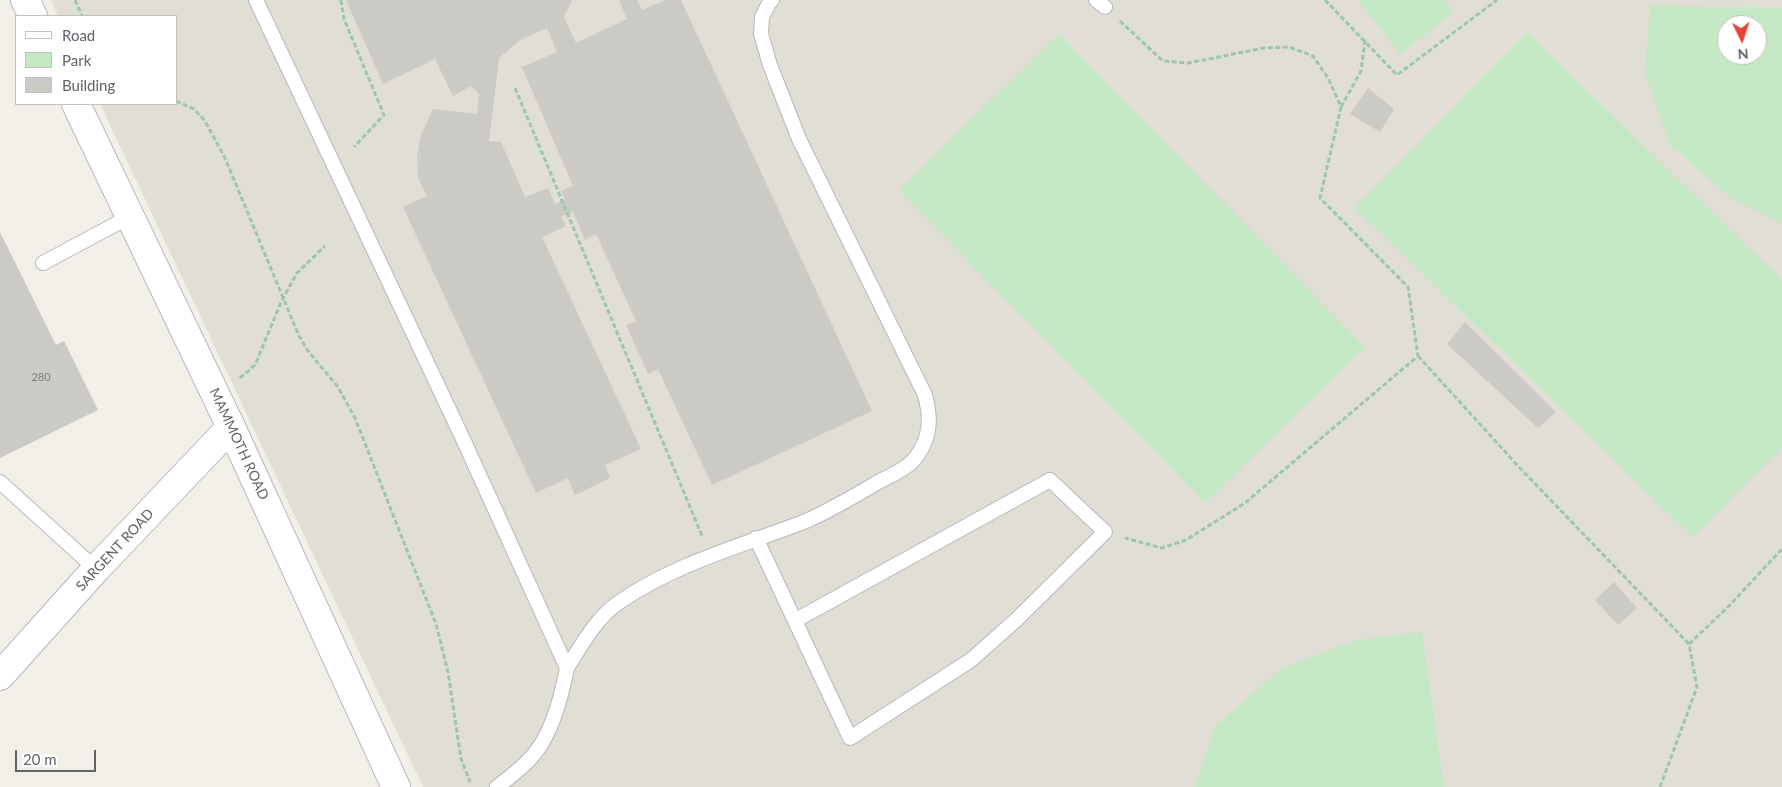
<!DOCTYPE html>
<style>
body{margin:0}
#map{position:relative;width:1782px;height:787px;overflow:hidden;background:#f1efe8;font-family:Lato,sans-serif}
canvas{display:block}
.legend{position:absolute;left:15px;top:15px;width:162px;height:90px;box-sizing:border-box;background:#fff;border:1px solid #bfc1c3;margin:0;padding:6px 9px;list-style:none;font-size:15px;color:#5f6368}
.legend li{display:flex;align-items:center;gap:10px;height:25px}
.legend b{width:25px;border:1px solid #bfc1c3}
.north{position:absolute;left:1717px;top:15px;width:50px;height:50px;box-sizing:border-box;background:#fff;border:1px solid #bfc1c3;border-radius:50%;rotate:176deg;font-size:14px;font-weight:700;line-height:20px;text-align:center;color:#5f6368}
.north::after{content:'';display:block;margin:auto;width:18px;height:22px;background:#ea4335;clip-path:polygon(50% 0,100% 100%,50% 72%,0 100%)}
.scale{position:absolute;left:15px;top:750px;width:81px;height:22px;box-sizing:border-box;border:2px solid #5f6368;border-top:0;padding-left:6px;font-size:15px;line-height:18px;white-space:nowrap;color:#5f6368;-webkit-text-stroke:4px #fff;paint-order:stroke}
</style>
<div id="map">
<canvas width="1782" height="787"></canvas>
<ul class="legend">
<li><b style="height:6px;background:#fff"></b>Road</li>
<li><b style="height:14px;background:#c5e8c5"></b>Park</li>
<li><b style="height:14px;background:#cccac5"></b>Building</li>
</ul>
<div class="north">N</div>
<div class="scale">20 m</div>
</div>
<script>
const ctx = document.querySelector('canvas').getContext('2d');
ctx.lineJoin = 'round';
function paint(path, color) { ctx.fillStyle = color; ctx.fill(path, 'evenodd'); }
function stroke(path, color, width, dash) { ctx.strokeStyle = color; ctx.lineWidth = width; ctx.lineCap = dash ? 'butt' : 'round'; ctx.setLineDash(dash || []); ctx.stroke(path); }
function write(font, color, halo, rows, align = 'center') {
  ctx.font = font + ' Lato,sans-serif'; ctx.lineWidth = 5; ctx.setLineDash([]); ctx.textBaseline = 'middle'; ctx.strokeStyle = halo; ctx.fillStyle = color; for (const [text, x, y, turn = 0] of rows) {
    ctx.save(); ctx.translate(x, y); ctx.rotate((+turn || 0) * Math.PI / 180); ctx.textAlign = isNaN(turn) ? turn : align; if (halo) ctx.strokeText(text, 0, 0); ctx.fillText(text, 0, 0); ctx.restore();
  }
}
const education = new Path2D(`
 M51,0h1731v787h-1359l-323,-683h76v-88h-118zM1727,25h30v30h-30z`);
const green = new Path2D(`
 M1358,0h87l9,12 -54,42z
 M1650,6l132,2v216l-50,-25 -62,-54 -25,-72zM1727,25h30v30h-30z
 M1527,32l255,248v167l-89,90 -338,-329z
 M1059,34l306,313 -160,156 -306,-313z
 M1422,632l22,155h-249l20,-61 67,-58 74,-28z`);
const building = new Path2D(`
 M346,0h226l-8,17 12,26 51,-24 -8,-19h18l5,10 23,-10h16l191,411 -160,74 -54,-116 -10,5 -22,-49 10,-4 -40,-87 -11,6 -12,-28 -12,5 5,9 -24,11 99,212 -36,16 5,13 -35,17 -7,-17 -32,15 -133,-286 24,-11 -9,-18 -1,-22 4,-21 12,-26 44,5 2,-20 -8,-8 -18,10 -18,-37 -52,25zM547,28l10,24 -35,15 51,119 -12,5 4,9 -10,4 -7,-16 -23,9 -24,-55 -12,-1 10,-83 21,-18z
 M1368,88l26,21 -14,23 -30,-18z
 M0,232l56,113 8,-4 34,69 -98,48z
 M1465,322l91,90 -18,16 -91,-84z
 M1614,582l23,26 -19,17 -23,-25z`);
const path = new Path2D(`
 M75,0l7,16
 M341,0l3,19 40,96 -30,32
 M1325,0l72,75 100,-75
 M1120,21l43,40 25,2 76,-15 25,-1 24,9 15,22 13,29 -21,91 88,89 10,69 -173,147 -59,37 -24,8 -37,-10
 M515,88l188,450
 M176,101l18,8 11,12 20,37 74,178 9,15 30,36 17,31 81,206 12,48 13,87 9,23
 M1341,107l20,-36 4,-30
 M1418,356l101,111 170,177
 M240,378l15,-13 27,-65 15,-27 28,-27
 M1689,644l38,-36 55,-59
 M1660,787l37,-100 -8,-43`);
const lane = new Path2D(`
 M256,0l207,439 104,229c-5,26 -15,64 -32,85 -10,13 -25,24 -38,34
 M1096,0l9,7
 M43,263l88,-47
 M0,482l96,87
 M756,538l94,200 121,-78 45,-40 89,-88 -55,-52 -254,140
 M567,668c14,-22 29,-50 51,-65 57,-40 124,-57 188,-82 23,-10 45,-23 67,-36 14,-8 35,-16 44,-29 14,-20 14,-39 8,-61l-126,-256 -29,-74 -9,-31 1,-17 7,-14 3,-3`);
const street = new Path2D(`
 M0,676l96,-107 135,-142`);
const secondary = new Path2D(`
 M25,0l8,16
 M76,104l155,323 165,360`);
const numberNames = [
 ["280",41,377]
];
const streetNames = [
 ["MAMMOTH ROAD",239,444,65],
 ["SARGENT ROAD",115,550,-47]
];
paint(education, '#e1ded6');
paint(green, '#c5e8c5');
paint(building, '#cccac5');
stroke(lane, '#b5b8bc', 16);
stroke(street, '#b5b8bc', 30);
stroke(secondary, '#b6babf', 30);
stroke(path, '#9cc7a9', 3, [5, 2.5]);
stroke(lane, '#fff', 14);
stroke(street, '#fff', 28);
stroke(secondary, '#fff', 28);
write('11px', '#7a7d7f', null, numberNames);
write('14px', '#5f6368', '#fff', streetNames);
</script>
